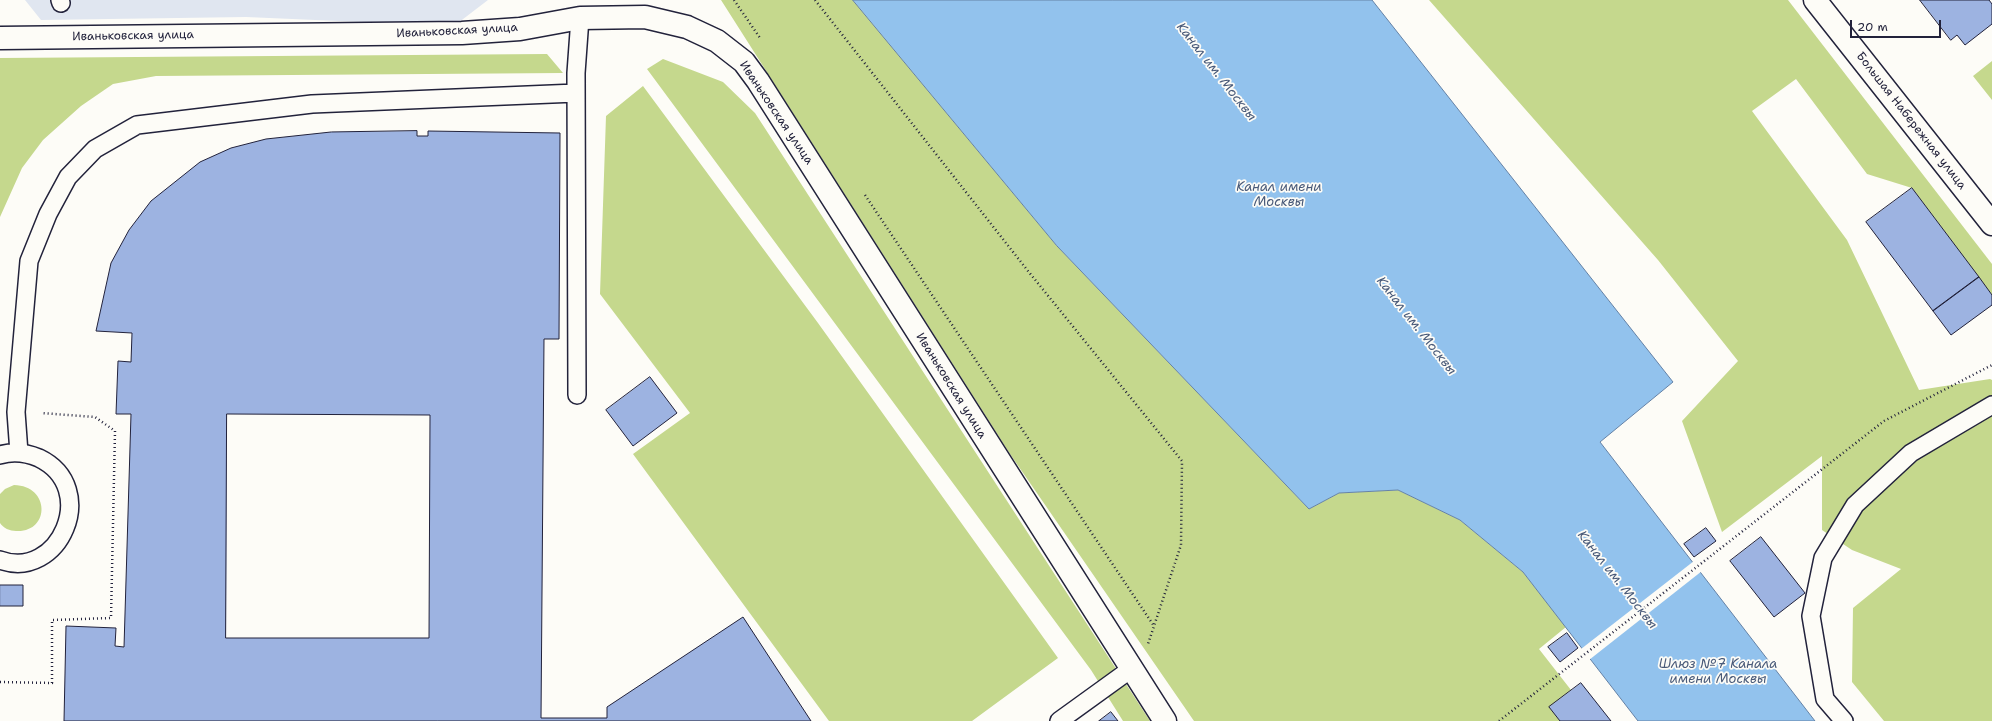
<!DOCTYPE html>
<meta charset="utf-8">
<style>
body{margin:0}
#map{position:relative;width:1992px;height:721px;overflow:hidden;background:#fdfcf7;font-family:"Shantell Sans",sans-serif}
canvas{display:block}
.scale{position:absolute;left:1850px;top:20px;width:91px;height:18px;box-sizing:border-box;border:2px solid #22223b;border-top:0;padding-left:5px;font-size:12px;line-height:14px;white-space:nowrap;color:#22223b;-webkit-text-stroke:3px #fdfcf7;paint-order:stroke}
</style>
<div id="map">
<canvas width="1992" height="721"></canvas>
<div class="scale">20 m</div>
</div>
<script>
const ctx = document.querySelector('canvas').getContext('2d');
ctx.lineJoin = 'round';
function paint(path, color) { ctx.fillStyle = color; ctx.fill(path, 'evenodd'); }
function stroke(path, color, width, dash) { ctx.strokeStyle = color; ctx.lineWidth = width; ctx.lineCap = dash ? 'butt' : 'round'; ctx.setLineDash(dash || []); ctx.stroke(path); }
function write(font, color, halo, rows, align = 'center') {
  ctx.font = font + ' "Shantell Sans",sans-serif'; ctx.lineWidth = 3.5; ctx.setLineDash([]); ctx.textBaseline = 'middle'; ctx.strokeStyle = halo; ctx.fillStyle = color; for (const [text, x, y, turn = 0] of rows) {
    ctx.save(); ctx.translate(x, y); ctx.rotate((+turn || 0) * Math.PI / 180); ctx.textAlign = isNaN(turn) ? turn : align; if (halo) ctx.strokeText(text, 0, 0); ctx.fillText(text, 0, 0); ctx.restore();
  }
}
const built = new Path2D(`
 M25,0h463l-34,26 -208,-9 -205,3z`);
const green = new Path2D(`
 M721,0h132l204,246 252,263 30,-16 59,-3 62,30 63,52 43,55 -27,22 32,41 -21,17 10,14h-366l-184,-267z
 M1429,0h359l204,264v31l-80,-107 -45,-14 -71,-95 -44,32 95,129 72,150 71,-11 2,1v341h-108l-32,-39 1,-74 48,-39 -49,-19 -30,-20v-74l-100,76 -40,-111 56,-60 -80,-101z
 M547,54l16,19 -407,3 -43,8 -32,22 -38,34 -21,28 -22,49v-159z
 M663,59l60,23 32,31 395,608h-27l-32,-51 -444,-601z
 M1992,61v39l-19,-24z
 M643,86l175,237 240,335 -86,63h-143l-196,-267 57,-41 -90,-119 6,-178z
 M14,485c37,1 36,48 2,46 -6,0 -13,-3 -16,-8v-29l5,-5z`);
const water = new Path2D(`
 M853,0h519l301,382 -73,60 215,279h-177l-115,-149 -63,-52 -62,-30 -59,3 -30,16 -252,-263z`);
const pier = new Path2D(`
 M1694,561l8,10 -113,89 -8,-11z`);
const building = new Path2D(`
 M1920,0h69l3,4v20l-27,21 -8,-10 -6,5z
 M417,131v5h11v-5l132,2 -1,206h-15l-3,379h66v-11l136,-90 68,104h-747l2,-95 50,2 -1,18 9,1 7,-233h-15l2,-53 13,1 1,-29 -36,-2 15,-68 18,-33 22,-29 49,-39 31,-14 35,-9 65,-7zM227,414l203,1 -1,223h-203z
 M1912,188l67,89 -46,34 -67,-89z
 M1979,277l13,18v10l-41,30 -18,-24z
 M650,377l27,36 -44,33 -27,-36z
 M1706,528l10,13 -22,16 -10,-13z
 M1761,537l44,56 -31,24 -44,-56z
 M0,585h23v21h-23z
 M1567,633l11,15 -18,14 -12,-15z
 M1581,683l30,38h-51l-11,-14z
 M1111,712l7,9h-19z`);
const path = new Path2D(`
 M734,0l26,38
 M815,0l213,271 154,190 -1,84 -33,99
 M865,195l289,431
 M0,682l52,1v-63l59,-2 4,-187 -20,-14 -54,-4
 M1499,721l385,-300 108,-56`);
const service = new Path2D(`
 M60,0l1,3
 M577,395l-1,-322 4,-55
 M19,453l-3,-41 13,-151 19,-47 20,-37 27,-28 42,-24 175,-21 264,-11
 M0,455c13,-4 27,-2 39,3 62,30 20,124 -39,102
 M1059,721l72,-52
 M1844,721l-19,-22 -14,-83 12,-58 32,-53 56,-52 81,-48`);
const minor = new Path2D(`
 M1815,0l177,224
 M0,38l462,-5 58,-4 60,-11 65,-1 42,10 30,14 27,21 14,19 407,640`);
const streetNames = [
 ["Иваньковская улица",457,31,-3],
 ["Иваньковская улица",133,36,-1],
 ["Иваньковская улица",776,113,56],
 ["Большая Набережная улица",1911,121,52],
 ["Иваньковская улица",951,386,58]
];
const waterNames = [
 ["Канал им. Москвы",1216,72,52],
 ["Канал имени",1279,188],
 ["Москвы",1279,203],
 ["Канал им. Москвы",1416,326,52],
 ["Канал им. Москвы",1617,580,52],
 ["Шлюз №7 Канала",1718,665],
 ["имени Москвы",1718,680]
];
paint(built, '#e0e6f0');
paint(green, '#c5d88d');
paint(water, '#92c2ed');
stroke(water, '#6582a6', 1);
paint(pier, '#fdfcf7');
paint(building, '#9db3e1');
stroke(building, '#22223b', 1);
stroke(service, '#22223b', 20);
stroke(minor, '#22223b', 25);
stroke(path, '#22223b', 2.5, [1, 3]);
stroke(service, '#fdfcf7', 17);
stroke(minor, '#fdfcf7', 22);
write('12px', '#22223b', '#fdfcf7', streetNames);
write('italic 13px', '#495a79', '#fdfcf7', waterNames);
</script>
